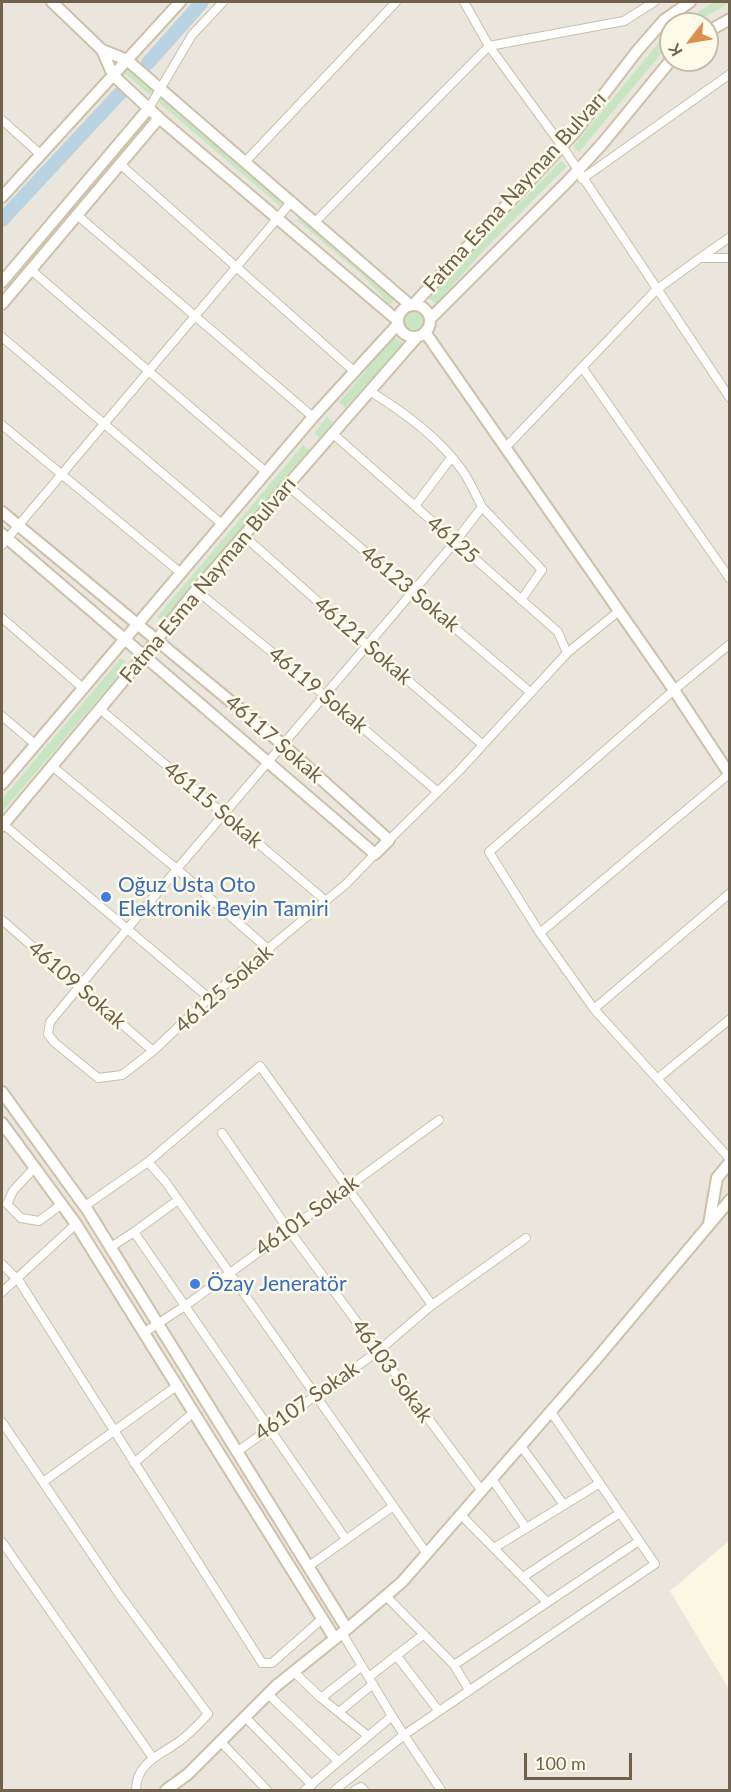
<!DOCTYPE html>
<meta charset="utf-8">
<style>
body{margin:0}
#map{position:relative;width:731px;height:1792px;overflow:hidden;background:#faf7e3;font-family:Lato,sans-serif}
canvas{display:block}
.frame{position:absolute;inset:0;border:3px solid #70614b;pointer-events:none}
.north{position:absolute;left:659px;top:12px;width:60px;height:60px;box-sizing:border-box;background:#fefae9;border:2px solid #c5bdaa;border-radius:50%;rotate:239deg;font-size:16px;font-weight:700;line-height:24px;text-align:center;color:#70614b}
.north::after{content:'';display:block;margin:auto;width:21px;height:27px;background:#dc9050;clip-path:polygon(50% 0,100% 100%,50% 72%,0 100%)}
.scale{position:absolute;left:524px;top:1753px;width:108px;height:27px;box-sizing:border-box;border:3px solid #70614b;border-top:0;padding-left:8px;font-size:18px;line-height:21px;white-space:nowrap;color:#70614b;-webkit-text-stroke:4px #fefae9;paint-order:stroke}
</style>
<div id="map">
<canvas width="731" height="1792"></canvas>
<div class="frame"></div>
<div class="north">K</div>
<div class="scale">100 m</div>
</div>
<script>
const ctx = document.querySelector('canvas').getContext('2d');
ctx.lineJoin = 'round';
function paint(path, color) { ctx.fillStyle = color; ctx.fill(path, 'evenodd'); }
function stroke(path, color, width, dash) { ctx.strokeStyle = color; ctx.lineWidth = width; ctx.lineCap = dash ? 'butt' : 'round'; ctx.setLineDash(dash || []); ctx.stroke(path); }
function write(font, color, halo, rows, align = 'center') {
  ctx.font = font + ' Lato,sans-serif'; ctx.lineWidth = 5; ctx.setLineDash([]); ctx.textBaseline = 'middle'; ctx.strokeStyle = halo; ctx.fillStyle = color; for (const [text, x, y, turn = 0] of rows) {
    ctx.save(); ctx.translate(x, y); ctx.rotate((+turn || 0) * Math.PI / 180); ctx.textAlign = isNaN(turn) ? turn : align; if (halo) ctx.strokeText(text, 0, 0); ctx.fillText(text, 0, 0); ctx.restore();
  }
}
const industrial = new Path2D(`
 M2,2h727l1,1538 -60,51 59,98v101h-727zM671,24h36v36h-36z`);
const green = new Path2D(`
 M714,2h15v1l-37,21h-13z
 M671,31v11l-92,110 -6,-5 87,-106z
 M125,67l160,136 -4,4 -159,-136z
 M561,161l6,5 -82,83 -49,55 -11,-9 55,-51z
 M300,216l98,80 -8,9 -28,-30 -65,-55z
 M403 318a11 11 0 1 1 22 0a11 11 0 1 1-22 0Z
 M392,335l12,9 -59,64 -6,-6 25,-29z
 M327,417l6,5 -13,16 -6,-5z
 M303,445l7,5 -147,172 -6,-5z
 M121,658l7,6 -126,148v-13z`);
const river = new Path2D(`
 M148,63l54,-61
 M2,220l120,-129`);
const street = new Path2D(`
 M464,2l25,44 73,100 168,252
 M149,108l43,-73 31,-33
 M2,120l38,34
 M246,161l150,-159
 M120,164l235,208
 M582,179l148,-105
 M77,215l236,202
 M316,221l173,-175 135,-25 30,-19
 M700,258l30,-21
 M31,270l235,202
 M2,337l220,187
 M582,367l148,212
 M371,392c33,20 68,46 91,78 8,11 14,25 20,37l-27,35 -278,327 -127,153 -2,12 6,8 44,36 24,-3 31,-24 56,-53 137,-114 29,-30
 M2,425l179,148
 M332,433l226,199 9,21
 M506,447l150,-157 44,-32h30
 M288,486l242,206
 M415,506l36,-48
 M482,507l60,63 -21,30
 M244,536l123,109 116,100
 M2,545l290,-344
 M196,590l128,105 114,97
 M2,618l81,70
 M100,709l226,192
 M2,716l33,28
 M52,766l125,103 92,81
 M729,774l-189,159 54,76 136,-116
 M3,824l206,174
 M389,840l70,-69 108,-118 52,-42
 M2,920l151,131
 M540,933l-51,-81 185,-162 56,-46
 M594,1009l136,150
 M657,1079l73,-60
 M222,1133l66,96 194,262
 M148,1162l112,-96 172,239
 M35,1167l-22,24 -6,13 14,14 18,3 23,-17
 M85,1206l63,-44 17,19 262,373
 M134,1232l44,-32
 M111,1247l23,-15 211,306
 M2,1264l17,17 243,382h10l51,-45
 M2,1292l74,-68
 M145,1332l40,-26 254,-186
 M2,1422l117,172 89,120c-10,11 -19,21 -31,29 -19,13 -41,21 -41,47
 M521,1446l43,59
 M238,1451l139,-99 55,-47 94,-67
 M134,1463l60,-51
 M492,1479l34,49
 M43,1482l135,-97
 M461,1515l86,87
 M2,1542l151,216
 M494,1548l106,-65
 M309,1566l83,-59
 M523,1577l97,-64
 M386,1596l68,69 185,-124
 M396,1655l42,55
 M454,1665l15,25
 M294,1672l27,26 47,38
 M369,1677l55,-43
 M268,1694l70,67
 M321,1698l41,-32
 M339,1712l34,-28
 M392,1716l12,19 251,-171 -104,-152
 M245,1717l67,68
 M220,1741l47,49
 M305,1790l87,-74 -50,-83
 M335,1790l69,-55 37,55
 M355,1790l6,-3 3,3`);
const secondary = new Path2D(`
 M52,2l50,48 25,10 283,245
 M707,32l23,-13
 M102,50l11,25 46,43 238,202
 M2,197l178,-195
 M2,282l147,-174
 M2,304l157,-186
 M398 321a16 16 0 1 1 32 0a16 16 0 1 1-32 0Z
 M413,305l162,-173 62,-81 27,-31 26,-18
 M430,319l138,-138 34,-37 69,-84
 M425,332l249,358 56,85
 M2,512l280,232 107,96 -14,14 -373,-320
 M2,784l311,-367 85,-93
 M2,826l142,-170 47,-60 226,-259
 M2,1092l86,119 259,418
 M2,1123l74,101 259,415
 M709,1224l8,-46 13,-16
 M166,1790l22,-16 88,-88 71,-57 55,-47 191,-219 137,-163`);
const markers = [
 [106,897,6,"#3f7fe0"],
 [195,1284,6,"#3f7fe0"]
];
const streetNames = [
 ["Fatma Esma Nayman Bulvarı",515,192,-48],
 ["46125",453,540,41],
 ["Fatma Esma Nayman Bulvarı",208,580,-50],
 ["46123 Sokak",410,589,40],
 ["46121 Sokak",363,641,41],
 ["46119 Sokak",318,690,40],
 ["46117 Sokak",274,739,41],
 ["46115 Sokak",213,805,40],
 ["46109 Sokak",77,985,41],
 ["46125 Sokak",224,989,-41],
 ["46101 Sokak",307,1216,-36],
 ["46103 Sokak",392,1371,54],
 ["46107 Sokak",307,1401,-35]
];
const shopNames = [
 ["Oğuz Usta Oto",118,885],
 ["Elektronik Beyin Tamiri",118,909],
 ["Özay Jeneratör",207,1284]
];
paint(industrial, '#eae6dd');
paint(green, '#c9e6c3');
stroke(river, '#b9d3e2', 14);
stroke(street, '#cac0aa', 10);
stroke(secondary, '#cdc1a9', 14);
stroke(street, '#fff', 8);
stroke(secondary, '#fff', 10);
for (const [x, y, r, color] of markers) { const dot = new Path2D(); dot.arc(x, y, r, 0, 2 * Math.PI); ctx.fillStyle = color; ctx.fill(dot); stroke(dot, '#fefae9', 2); }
write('21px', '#70614b', '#fefae9', streetNames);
write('21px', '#366cbe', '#fefae9', shopNames, 'left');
</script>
